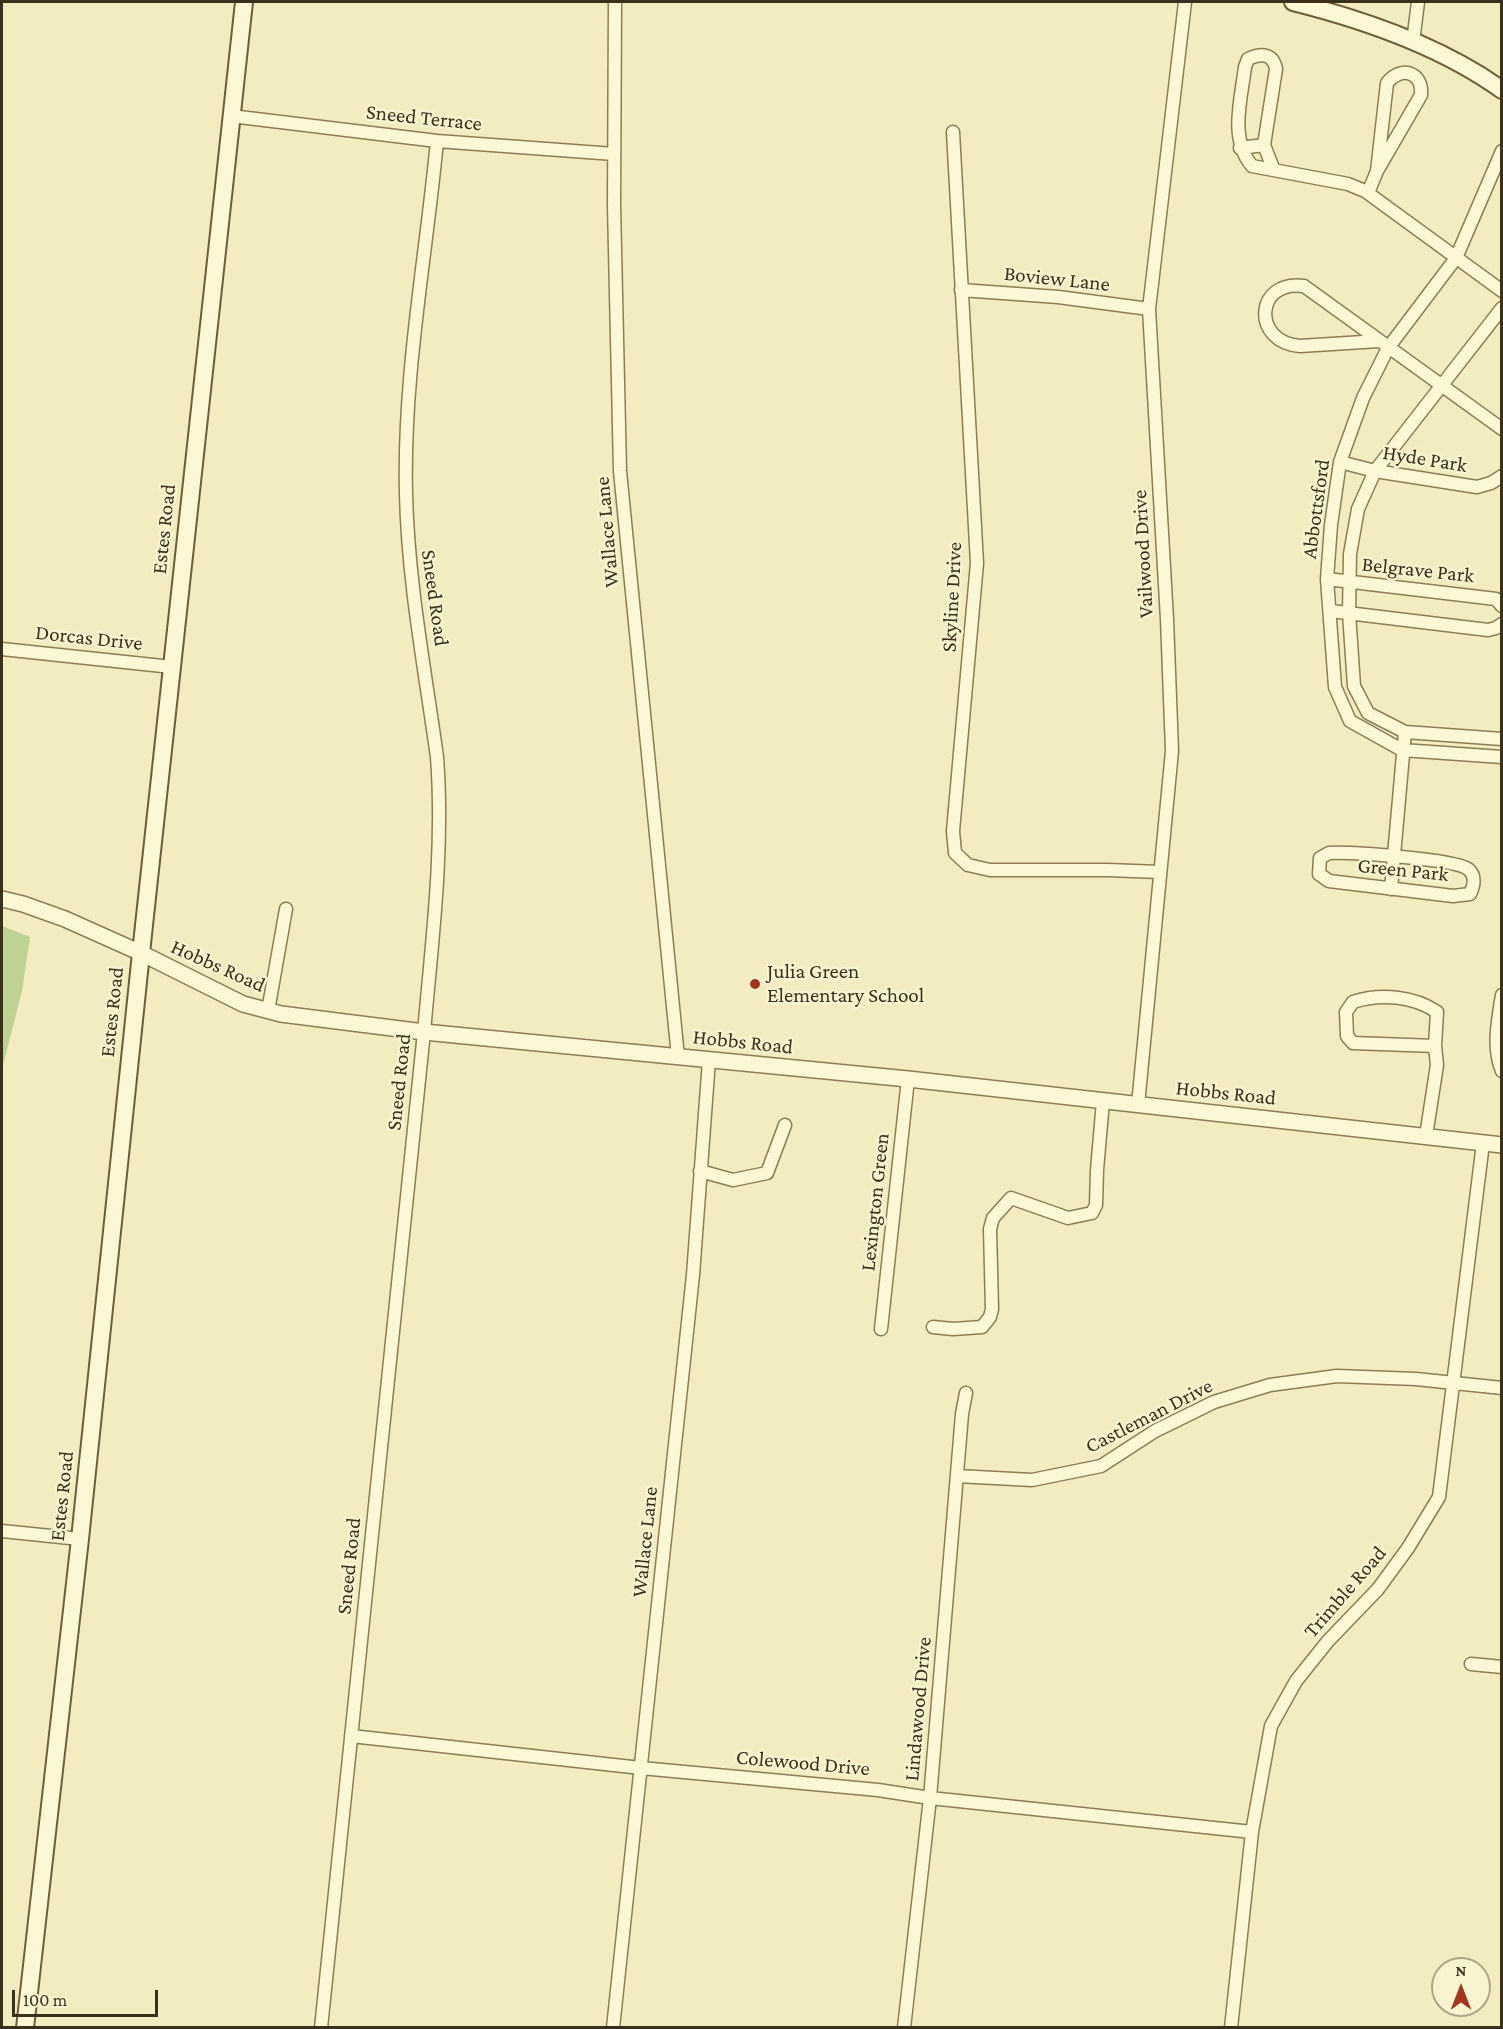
<!DOCTYPE html>
<style>
body{margin:0}
#map{position:relative;width:1503px;height:2029px;overflow:hidden;background:#f2ecc0;font-family:"Crimson Pro",serif}
canvas{display:block}
.frame{position:absolute;inset:0;border:3px solid #3b301c;pointer-events:none}
.north{position:absolute;left:1431px;top:1957px;width:60px;height:60px;box-sizing:border-box;background:#f8f4d0;border:2px solid #aca688;border-radius:50%;rotate:0deg;font-size:16px;font-weight:700;line-height:24px;text-align:center;color:#3b301c}
.north::after{content:'';display:block;margin:auto;width:21px;height:27px;background:#a13721;clip-path:polygon(50% 0,100% 100%,50% 72%,0 100%)}
.scale{position:absolute;left:12px;top:1990px;width:146px;height:27px;box-sizing:border-box;border:3px solid #3b301c;border-top:0;padding-left:8px;font-size:18px;line-height:21px;white-space:nowrap;color:#3b301c;-webkit-text-stroke:4px #f8f4d0;paint-order:stroke}
</style>
<div id="map">
<canvas width="1503" height="2029"></canvas>
<div class="frame"></div>
<div class="north">N</div>
<div class="scale">100 m</div>
</div>
<script>
const ctx = document.querySelector('canvas').getContext('2d');
ctx.lineJoin = 'round';
function paint(path, color) { ctx.fillStyle = color; ctx.fill(path, 'evenodd'); }
function stroke(path, color, width, dash) { ctx.strokeStyle = color; ctx.lineWidth = width; ctx.lineCap = dash ? 'butt' : 'round'; ctx.setLineDash(dash || []); ctx.stroke(path); }
function write(font, color, halo, rows, align = 'center') {
  ctx.font = font + ' "Crimson Pro",serif'; ctx.lineWidth = 5; ctx.setLineDash([]); ctx.textBaseline = 'middle'; ctx.strokeStyle = halo; ctx.fillStyle = color; for (const [text, x, y, turn = 0] of rows) {
    ctx.save(); ctx.translate(x, y); ctx.rotate((+turn || 0) * Math.PI / 180); ctx.textAlign = isNaN(turn) ? turn : align; if (halo) ctx.strokeText(text, 0, 0); ctx.fillText(text, 0, 0); ctx.restore();
  }
}
const green = new Path2D(`
 M2,926l28,11 -8,54 -20,78z`);
const minor = new Path2D(`
 M615,2l-1,203 6,266 58,586
 M1413,42l5,-40
 M231,116l206,25 177,13
 M953,132l24,431 -24,268 2,22 13,12 22,5h117l53,2
 M1240,148l24,-3
 M1502,151l-46,107 -68,90 -25,50 -23,64 -9,63 -4,54 8,108 15,34 52,29 100,7
 M1273,168l-9,-23 12,-76c-3,-16 -15,-16 -28,-10l-3,8c-4,33 -16,72 7,99l96,18 17,7 137,100
 M1368,193l9,-22 44,-76c2,-23 -20,-30 -34,-12l-10,88
 M961,290l97,7 91,12
 M1502,308l-127,163 -17,38 -8,45 -1,59 5,73 14,27 37,19 97,7
 M1379,341l-79,5c-49,-4 -45,-67 4,-60l198,143
 M1340,462l35,9 102,16 14,-4 11,-7
 M1327,579l169,20 6,7
 M1331,611l157,19 8,-2 6,-4
 M2,649l170,18
 M1329,853c21,-1 126,6 139,16 8,6 6,17 2,25l-17,2 -124,-15 -10,-7 1,-16z
 M1391,889l14,-157
 M1502,995c-4,25 -10,53 0,76
 M268,1011l18,-102
 M1138,1105l34,-354 -5,-132 -18,-310 36,-307
 M1426,1136l11,-71 -2,-19 -82,-3 -6,-7 -1,-24 7,-10c27,-9 61,-6 84,10l-2,34
 M700,1171l33,9 34,-7 18,-48
 M933,1327l20,2 29,-2 8,-10 2,-8 -2,-80 3,-11 18,-20 57,20 24,-5 4,-8 1,-35 6,-69
 M881,1329l27,-250
 M957,1476l75,4 69,-14 54,-35 59,-29 56,-17 67,-9 79,3 86,9
 M2,1531l78,8
 M1471,1664l31,3
 M351,1736l290,32 237,22 52,8 322,34
 M321,2028l103,-996c8,-91 20,-183 13,-275 -12,-87 -29,-175 -31,-263 -3,-118 20,-236 31,-353
 M613,2028l80,-753 16,-215
 M904,2028l26,-230 32,-384 4,-21
 M1231,2028l21,-196 19,-106 25,-45 32,-40 50,-52 30,-41 31,-51 44,-354`);
const tertiary = new Path2D(`
 M2,899l21,5 42,15 76,34 102,51 38,10 143,18 484,47 594,66`);
const secondary = new Path2D(`
 M1293,2c72,18 148,44 209,88
 M25,2028l55,-489 61,-586 103,-951`);
const markers = [
 [755,984,6,"#a13721"]
];
const streetNames = [
 ["Sneed Terrace",424,118,6],
 ["Boview Lane",1057,279,6],
 ["Hyde Park",1425,459,9],
 ["Abbottsford",1316,509,-82],
 ["Estes Road",164,529,-84],
 ["Wallace Lane",607,532,-95],
 ["Vailwood Drive",1143,554,-93],
 ["Belgrave Park",1418,570,6],
 ["Skyline Drive",952,597,-87],
 ["Sneed Road",435,598,82],
 ["Dorcas Drive",89,638,6],
 ["Green Park",1403,870,6],
 ["Hobbs Road",218,966,24],
 ["Estes Road",112,1012,-84],
 ["Hobbs Road",743,1042,6],
 ["Sneed Road",399,1082,-84],
 ["Hobbs Road",1226,1093,6],
 ["Lexington Green",875,1202,-84],
 ["Castleman Drive",1149,1416,-27],
 ["Estes Road",62,1496,-84],
 ["Wallace Lane",645,1542,-84],
 ["Sneed Road",349,1566,-84],
 ["Trimble Road",1345,1592,-49],
 ["Lindawood Drive",918,1709,-85],
 ["Colewood Drive",803,1763,5]
];
const poiNames = [
 ["Julia Green",767,972],
 ["Elementary School",767,996]
];
paint(green, '#bfd193');
stroke(minor, '#8d7d56', 15);
stroke(tertiary, '#8d7d56', 18);
stroke(secondary, '#6e5d39', 20);
stroke(minor, '#fcf7d4', 12);
stroke(tertiary, '#fcf7d4', 15);
stroke(secondary, '#fcf7d4', 16);
for (const [x, y, r, color] of markers) { const dot = new Path2D(); dot.arc(x, y, r, 0, 2 * Math.PI); ctx.fillStyle = color; ctx.fill(dot); stroke(dot, '#f8f4d0', 2); }
write('21px', '#3b301c', '#f8f4d0', streetNames);
write('21px', '#3b301c', '#f8f4d0', poiNames, 'left');
</script>
